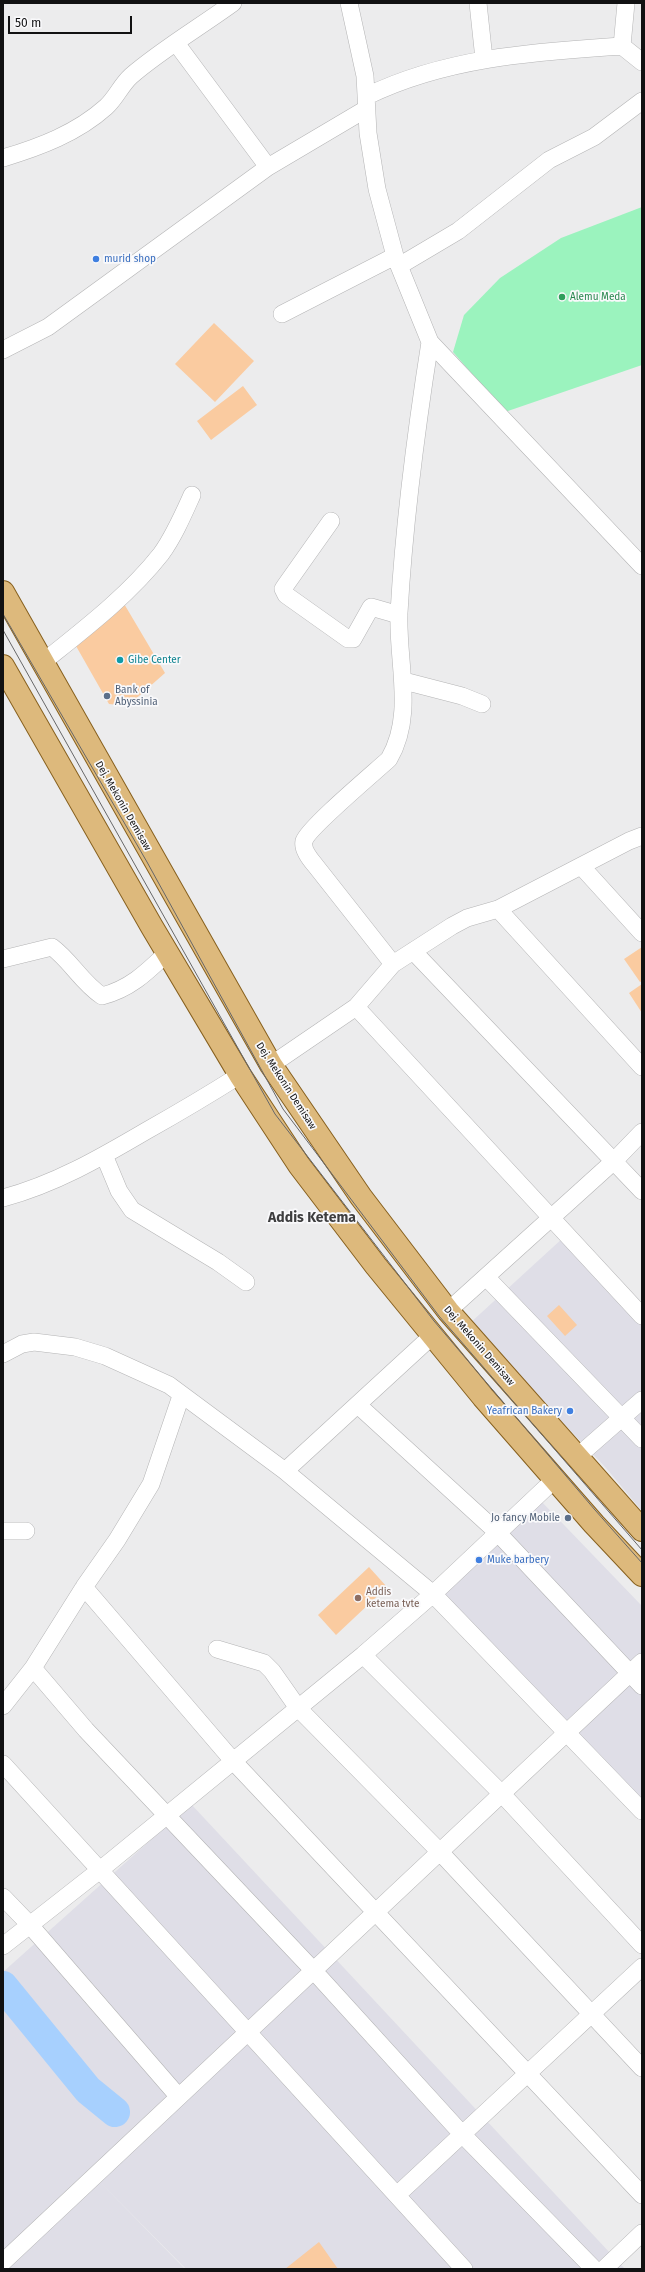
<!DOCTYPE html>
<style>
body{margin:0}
#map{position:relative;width:645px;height:2272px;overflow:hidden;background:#ececed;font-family:"Fira Sans",sans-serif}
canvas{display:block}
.frame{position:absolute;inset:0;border:4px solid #111112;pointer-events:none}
.scale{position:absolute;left:8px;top:16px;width:124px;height:18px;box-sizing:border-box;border:2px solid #111112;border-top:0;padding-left:5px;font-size:12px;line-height:14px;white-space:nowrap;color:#111112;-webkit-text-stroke:3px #f9f9fb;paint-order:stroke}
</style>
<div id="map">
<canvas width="645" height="2272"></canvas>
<div class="frame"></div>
<div class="scale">50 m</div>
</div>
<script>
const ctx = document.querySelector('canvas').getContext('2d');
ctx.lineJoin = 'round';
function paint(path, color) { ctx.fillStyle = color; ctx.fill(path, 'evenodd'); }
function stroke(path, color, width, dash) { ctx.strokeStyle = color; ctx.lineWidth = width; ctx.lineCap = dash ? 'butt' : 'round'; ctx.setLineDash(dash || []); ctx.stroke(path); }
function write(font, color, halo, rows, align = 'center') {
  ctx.font = font + ' "Fira Sans",sans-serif'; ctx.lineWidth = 3.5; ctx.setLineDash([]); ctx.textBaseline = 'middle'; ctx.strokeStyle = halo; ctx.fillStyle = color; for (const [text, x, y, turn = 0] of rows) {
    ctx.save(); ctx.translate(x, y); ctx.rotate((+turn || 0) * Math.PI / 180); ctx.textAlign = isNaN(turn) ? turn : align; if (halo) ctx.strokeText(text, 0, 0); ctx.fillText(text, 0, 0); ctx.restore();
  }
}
const built = new Path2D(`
 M564,1237l78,82v192l-36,-43 -137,-144z
 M540,1500l102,106v200l-207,-220z
 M191,1804l434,465h-439l-91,-92 90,92h-182v-297z`);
const green = new Path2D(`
 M642,207v158l-137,47 -52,-60 11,-37 36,-37 61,-40z`);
const river = new Path2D(`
 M3,1986l85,104 27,22`);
const building = new Path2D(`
 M214,323l40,38 -39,41 -40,-38z
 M243,386l14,19 -46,35 -14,-19z
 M123,602l42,71 -34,30 -13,2 -9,-1 -33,-58z
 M642,947v34l-2,1 -16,-23z
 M642,984v29l-13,-20z
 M559,1305l18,20 -12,11 -18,-20z
 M369,1567l18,20 -51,48 -18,-20z
 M319,2242l19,27h-53z`);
const minor = new Path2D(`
 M349,3l16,73 3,57 9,56 18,67 35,86 212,224
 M478,3l6,56
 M176,43l92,124
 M622,46l4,-43
 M367,96c80,-39 168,-44 255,-50l20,16
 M3,158c37,-11 74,-25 103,-51 10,-9 15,-22 25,-31 30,-26 69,-49 102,-73
 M399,266l59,-35 91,-71 45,-23 48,-36
 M282,314l113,-58
 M3,350l45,-23 220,-160 98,-58
 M331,521l-46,65 -2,3 3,6 62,44h5l18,-32 28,8
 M42,663c41,-33 86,-67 119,-109 13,-18 22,-39 31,-59
 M404,681l58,15 20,8
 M582,867l60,66
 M498,909l144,158
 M413,951l229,240
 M3,959l49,-12c19,14 30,36 50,49 28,-7 45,-24 65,-43
 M393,964l-78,-99c-5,-6 -13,-16 -11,-24 4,-13 71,-69 85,-82 26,-44 8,-97 10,-146 5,-90 17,-182 31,-271
 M356,1007l286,309
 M271,1065l85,-58 37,-43 59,-38 15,-8 31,-9 131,-68 13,-5
 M104,1155l15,36 13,19 86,52 28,20
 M3,1198c52,-14 97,-40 143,-67 32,-18 64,-37 94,-56
 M486,1277l156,162
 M448,1311l166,-150 28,-29
 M3,1354l19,-10 12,-2 41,5 30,9 64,29 116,86 148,123 209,217
 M359,1406l138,126 145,154
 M577,1457l65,-57
 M285,1471l147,-135
 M3,1531h23
 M84,1587l150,175 408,433
 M217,1649l47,14 8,8 26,37 142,144 202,216
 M363,1655l139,139 140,151
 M33,1668l53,62 227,240 149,164 132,135
 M3,1706l30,-38 51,-81 33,-47 34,-56 30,-88
 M3,1764l461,505
 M3,1897l26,27 149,172
 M3,1946l97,-76 263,-215 70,-61 122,-115
 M397,2195l245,-228
 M3,2262l639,-600
 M604,2269l38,-36`);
const primary = new Path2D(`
 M3,592l268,473 90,132 87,114 194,219
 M3,666l149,261 88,148 59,90 77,101 107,131 111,127 48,51`);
const tram = new Path2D(`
 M3,614l144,248 136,247 156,207 203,234
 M3,630l272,484 159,207 161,189 47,53`);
const markers = [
 [96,259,4,"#3f7fe0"],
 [562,297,4,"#2e9e5b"],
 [120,660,4,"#0f9aa8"],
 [107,696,4,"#5c6f8a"],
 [570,1411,4,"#3f7fe0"],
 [568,1518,4,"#5c6f8a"],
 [479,1560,4,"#3f7fe0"],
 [358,1598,4,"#8d6e63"]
];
const shopNames = [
 ["murid shop",104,259],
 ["Yeafrican Bakery",562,1411,"right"],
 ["Muke barbery",487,1560]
];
const leisureNames = [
 ["Alemu Meda",570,297]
];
const cultureNames = [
 ["Gibe Center",128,660]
];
const serviceNames = [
 ["Bank of",115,690],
 ["Abyssinia",115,702],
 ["Jo fancy Mobile",560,1518,"right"]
];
const streetNames = [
 ["Dej. Mekonin Demisaw",123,806,60],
 ["Dej. Mekonin Demisaw",286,1086,57],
 ["Dej. Mekonin Demisaw",479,1346,49]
];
const educationNames = [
 ["Addis",366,1592],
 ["ketema tvte",366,1604]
];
const districtNames = [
 ["Addis Ketema",312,1218]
];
paint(built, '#dfdee7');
paint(green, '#9bf3be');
stroke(river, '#a7d0fe', 30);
paint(building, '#facba0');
stroke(minor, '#b4b4b5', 18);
stroke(primary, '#87601e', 24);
stroke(minor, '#fff', 17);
stroke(primary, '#ddb97c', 22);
stroke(tram, '#676768', 1);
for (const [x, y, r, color] of markers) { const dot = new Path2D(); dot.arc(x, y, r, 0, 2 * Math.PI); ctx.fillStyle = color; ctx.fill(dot); stroke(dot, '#f9f9fb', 1.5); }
write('10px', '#366cbe', '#f9f9fb', shopNames, 'left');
write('10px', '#27864d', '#f9f9fb', leisureNames, 'left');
write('10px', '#0d838f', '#f9f9fb', cultureNames, 'left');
write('10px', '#4e5e75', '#f9f9fb', serviceNames, 'left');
write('10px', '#111112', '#f9f9fb', streetNames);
write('10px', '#785e54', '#f9f9fb', educationNames, 'left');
write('bold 14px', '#3e3e3f', '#f9f9fb', districtNames);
</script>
